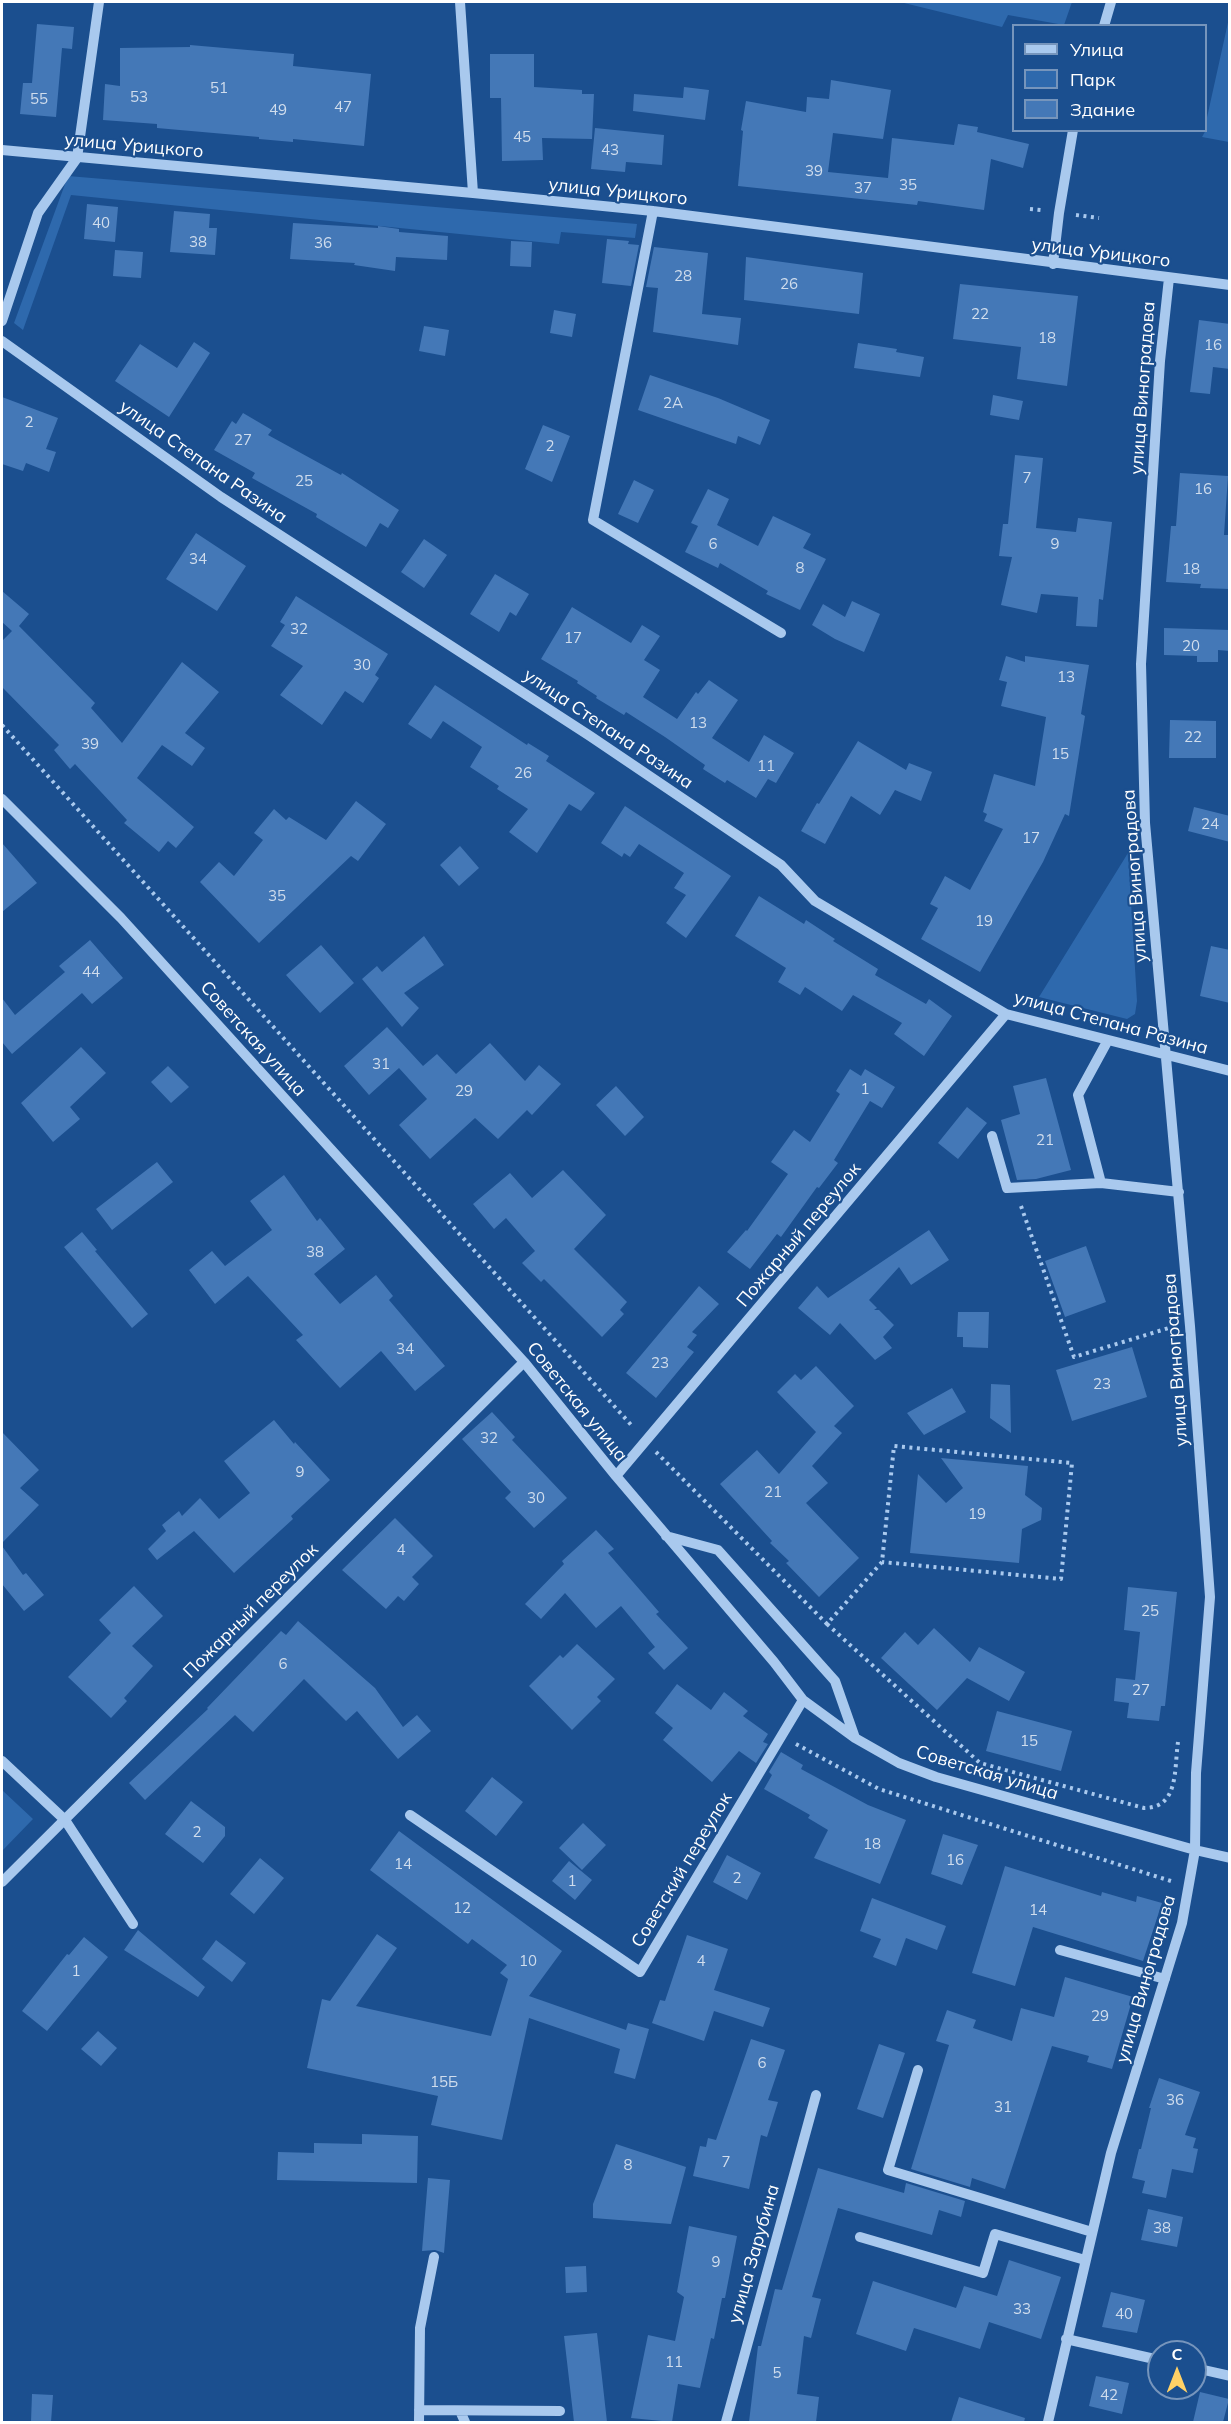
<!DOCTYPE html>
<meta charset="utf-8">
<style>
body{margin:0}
#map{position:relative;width:1231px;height:2424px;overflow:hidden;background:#1b4f8f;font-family:Mulish,sans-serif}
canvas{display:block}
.frame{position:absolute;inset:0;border:3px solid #fff;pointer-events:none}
.legend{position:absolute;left:1012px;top:24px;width:195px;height:108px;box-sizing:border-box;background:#1b4f8f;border:2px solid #7695bc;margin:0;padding:8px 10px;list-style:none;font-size:18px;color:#fff}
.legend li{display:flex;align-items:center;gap:12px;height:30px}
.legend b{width:30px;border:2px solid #7695bc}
.north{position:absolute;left:1147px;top:2340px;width:60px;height:60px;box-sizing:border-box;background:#1b4f8f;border:2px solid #7695bc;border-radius:50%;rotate:0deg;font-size:16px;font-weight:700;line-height:24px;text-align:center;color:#fff}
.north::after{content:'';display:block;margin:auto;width:21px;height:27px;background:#ffd166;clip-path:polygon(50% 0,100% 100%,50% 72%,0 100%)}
</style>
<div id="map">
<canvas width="1231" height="2424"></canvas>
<div class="frame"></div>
<ul class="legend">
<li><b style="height:8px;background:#a9c9ee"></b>Улица</li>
<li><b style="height:16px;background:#2e69ad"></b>Парк</li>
<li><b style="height:16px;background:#4478b7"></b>Здание</li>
</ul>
<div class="north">С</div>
</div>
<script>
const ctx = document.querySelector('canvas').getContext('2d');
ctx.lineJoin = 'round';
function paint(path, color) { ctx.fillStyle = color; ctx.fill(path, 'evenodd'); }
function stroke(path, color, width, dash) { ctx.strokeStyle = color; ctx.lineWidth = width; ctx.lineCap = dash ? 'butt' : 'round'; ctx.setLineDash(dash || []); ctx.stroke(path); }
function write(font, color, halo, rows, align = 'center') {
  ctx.font = font + ' Mulish,sans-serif'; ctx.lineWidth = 4.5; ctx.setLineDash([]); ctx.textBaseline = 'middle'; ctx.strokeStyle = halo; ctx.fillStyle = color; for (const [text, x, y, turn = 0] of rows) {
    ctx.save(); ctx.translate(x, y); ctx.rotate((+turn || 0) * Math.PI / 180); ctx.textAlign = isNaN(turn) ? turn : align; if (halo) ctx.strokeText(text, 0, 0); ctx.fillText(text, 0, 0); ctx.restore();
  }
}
const green = new Path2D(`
 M900,2h172l-8,23 -56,-10 -6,12z
 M1229,18v124l-27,-5 4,-7v-8z
 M68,176l569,48 -2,14 -74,-6 -2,12 -488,-49 -48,135 -9,-7z
 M1128,853l9,148 -2,13 -8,5 -88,-22z
 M2,1790l31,29 -31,32z`);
const building = new Path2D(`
 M37,24l37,3 -2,22 -10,-1 -6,69 -36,-3 3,-31h9z
 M190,45l104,9 -1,12 78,8 -7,72 -71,-7v3l-34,-3v-2l-102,-9v-4l-54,-4 2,-36 15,2v-38l70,-1z
 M490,54h44v33l48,3v4h12l-2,45 -50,-1 1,22 -41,1 -1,-63h-11z
 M831,80l60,10 -8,49 -50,-6 -5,39 60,6 4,-40 62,7 4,-21 20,3 -1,5 52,12 -6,24 -32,-9 -7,51 -66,-9 -1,4 -179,-19 5,-55 -2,-1 5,-29 60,11 1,-15 22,2z
 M684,87l25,3 -4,30 -72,-9 1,-17 49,4z
 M595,128l69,7 -2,30 -36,-3 -1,10 -34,-3z
 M87,204l31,3 -3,35 -31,-3z
 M174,211l36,3 -1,14h8l-2,27 -45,-3z
 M293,223l85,5v-2l21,3v3l49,4 -1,24 -51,-3 -1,14 -41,-6 1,-2 -65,-4z
 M607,239l22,2 -1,3 11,1 -8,41 -29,-3z
 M511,241l21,1 -1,25 -21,-1z
 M654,247l54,6 -6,61 39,4 -3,27 -85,-13 5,-44 -12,-1z
 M115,250l28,2 -2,26 -28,-2z
 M746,257l117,16 -4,41 -115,-14z
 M960,284l118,12 -11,90 -50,-7 4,-32 -68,-8z
 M554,310l22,4 -4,23 -22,-4z
 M1199,320l31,4v45l-17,-2 -3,27 -20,-2z
 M424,326l25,4 -4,26 -26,-5z
 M194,342l16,11 -41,64 -54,-36 25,-37 37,24z
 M858,343l39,6 -1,3 28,5 -4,20 -66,-9z
 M650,375l68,23 52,22 -10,25 -22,-9 -2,8 -98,-34z
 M993,395l30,6 -4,19 -29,-5z
 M2,397l56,21 -12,31 10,3 -7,20 -23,-9 -3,8 -21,-7z
 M243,413l29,17 -4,5 73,40 1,-2 57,37 -11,18 -8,-5 -14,24 -50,-30 1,-3 -65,-36 3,-5 -41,-23 18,-29 4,3z
 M543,425l27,11 -18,46 -27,-13z
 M1015,455l28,3 -7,70 40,4 2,-14 34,4 -9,78 -4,-1 -2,28 -21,-1 2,-29 -37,-3 -4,19 -36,-8 11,-48 -13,-1 4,-32h5z
 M1180,473l48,3 -4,59h6v54l-30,-1 1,-4 -35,-2 5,-56h5z
 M634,480l20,10 -16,33 -20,-9z
 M708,489l21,10 -12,26 41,21 15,-30 38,18 -8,14 23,11 -26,51 -34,-16 2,-3 -48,-28 -2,5 -33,-16 13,-26 -7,-3z
 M196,533l50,33 -29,45 -51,-32z
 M424,539l23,16 -23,33 -23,-16z
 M495,574l34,20 -13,22 -6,-4 -11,20 -29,-18z
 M2,591l27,23 -10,12 76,77 -4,5 31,35 60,-81 37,30 -34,41 20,15 -13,18 -30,-21 -25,33 57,49 -18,21 -8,-7 -9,11 -35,-29 3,-3 -52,-56 -5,5 -16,-19 5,-5 -57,-58v-46l10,-10 -10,-9z
 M296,596l92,58 -13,21 4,3 -16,25 -18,-12 -23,34 -42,-30 23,-29 -32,-20 14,-21 -5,-3z
 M852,601l28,13 -16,38 -29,-13 -23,-14 11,-21 22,13z
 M572,607l59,36 11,-18 18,11 -16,24 16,10 -17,27 34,22 19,-27 2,2 11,-14 29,20 -26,38 37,24 15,-27 30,18 -18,30 -8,-4 -12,19 -29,-18 -2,3 -22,-14 2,-4 -40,-28 -39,-25 -2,3 -28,-17 1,-2 -20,-13 1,-2 -37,-22z
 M1164,628l66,2v21l-12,-1v12h-21v-6l-33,-1z
 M1006,656l19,6v-6l64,9 -8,49 4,2 -16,100 -4,-2 -22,48 -63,110 -59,-33 17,-31 -8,-4 15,-28 25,14 33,-61 -19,-8 3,-7 -4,-2 11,-38 41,12 11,-69 -45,-11 6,-24 -8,-2z
 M435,685l92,60 1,-2 21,13 -3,5 49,32 -14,18 -12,-7 -32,49 -28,-21 19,-23 -31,-20 2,-3 -29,-19 12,-20 -39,-26 -12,18 -23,-15z
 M1170,720l46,1v37h-47z
 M858,741l48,29 3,-7 23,9 -11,29 -26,-11 -15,25 -29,-19 -26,48 -24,-13 16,-28 2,1z
 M356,801l30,23 -28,37 -7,-5 -92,87 -59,-61 19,-20 15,14 29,-36 -9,-7 20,-24 12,11 3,-3 37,23z
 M625,806l106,70 -45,62 -20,-15 20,-28 -12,-7 10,-15 -45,-29 -9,13 -6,-4 -2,4 -21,-14z
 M1194,807l36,9v26l-42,-11z
 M2,843l35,40 -35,29z
 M460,846l19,22 -20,18 -19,-21z
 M759,896l45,28 2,-4 29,19 -2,2 45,28 -3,6 51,29 3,-5 23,17 -28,40 -30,-22 8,-11 -49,-28 -11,16 -37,-24 -5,8 -22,-13 8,-14 -51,-32z
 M424,936l20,29 -40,28 15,15 -17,19 -40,-48 15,-13 5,6z
 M90,940l33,38 -31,26 -10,-11 -70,61 -10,-12v-44l13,17 50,-43 -6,-6z
 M321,945l33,38 -34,30 -34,-38z
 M1211,946l19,4v53l-30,-7z
 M387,1027l36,39 14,-12 19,20 34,-31 35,38 14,-16 22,19 -29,31 -5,-5 -29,29 -23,-21 -45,41 -31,-34 28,-26 -28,-31 -30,27 -25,-29z
 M81,1047l25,26 -36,34 10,12 -27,23 -32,-39z
 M168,1066l21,21 -18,16 -20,-21z
 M850,1069l11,7 4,-7 30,18 -13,21 -12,-7 -36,59 4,3 -19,25 -2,-1 -36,50 -4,-3 -27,35 -23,-17 19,-22 1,1 41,-57 -17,-12 23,-32 16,12 30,-48 -4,-3z
 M1046,1078l25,92 -35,9 -19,1 -16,-60 19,-6 -7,-28z
 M616,1086l28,31 -19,19 -29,-31z
 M967,1107l20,16 -29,36 -20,-16z
 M157,1162l16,20 -61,48 -16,-21z
 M563,1170l43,45 -32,34 53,53 -7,8 4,4 -22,23 -58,-58 -3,3 -19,-19 13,-12 -29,-33 -12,11 -21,-25 37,-31 22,25z
 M284,1175l33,46 3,-3 25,31 -31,25 26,30 36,-29 17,21 -4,4 56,66 -30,25 -34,-40 -41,37 -44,-48 7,-5 -55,-59 -33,28 -26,-34 23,-19 13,15 47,-36 -22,-29z
 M929,1230l20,30 -38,25 -12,-18 -30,33 8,8 -3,2h5l15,15 -11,12 9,11 -17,12 -35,-37 -10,12 -32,-27 19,-22 11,12z
 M82,1232l15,18 -2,1 53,63 -16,14 -68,-81z
 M1086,1246l20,56 -41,15 -20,-56z
 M699,1286l20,18 -27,28 5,3 -10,12 7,5 -38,46 -30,-25z
 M958,1312h31l-1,36 -25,-1v-10h-6z
 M1132,1347l15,50 -75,24 -16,-51z
 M816,1366l38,40 -20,20 8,7 -30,33 16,17 -22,20 53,55 -40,39 -33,-34 3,-2 -19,-18 2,-2 -52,-57 37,-34 22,24 37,-42 -39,-40 18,-18 6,6z
 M991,1384l19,1 1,48 -21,-15z
 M952,1388l14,24 -42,23 -17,-22z
 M492,1412l23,25 -3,3 55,58 -33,30 -29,-30 6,-6 -49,-53z
 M274,1420l20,24 1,-2 35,38 -39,36 2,3 -59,54 -40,-42 -37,29 -9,-11 18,-18 -4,-6 17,-14 3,5 18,-18 19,21 31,-26 -26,-32z
 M2,1432l37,38 -19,18 19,17 -37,38z
 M941,1458l87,8 -3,29 17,13 -1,12 -19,9 -3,34 -109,-10 8,-79 28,29 17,-15z
 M395,1518l38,38 -21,21 7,7 -15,17 -6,-5 -12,13 -44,-39z
 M596,1530l18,19 -6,4 51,59 -3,2 32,34 -24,22 -16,-17 7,-6 -34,-41 -25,22 -31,-35 -24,26 -16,-15 39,-40 -2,-3z
 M2,1546l21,29 3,-2 18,22 -20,16 -22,-27z
 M134,1586l29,30 -31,30 21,20 -29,32 3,3 -16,17 -43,-41 43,-44 -12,-13z
 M1128,1587l49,5 -12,114h-4l-2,15 -32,-3 2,-15 -15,-2 2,-23 19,2 5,-48 -16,-2z
 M298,1621l77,67 28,39 14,-12 14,16 -33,28 -41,-48 -11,10 -42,-42 -51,53 -18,-17 -90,85 -16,-17 79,-74 -1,-1 74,-77 5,4z
 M934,1628l36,34 9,-15 46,25 -16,29 -42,-23 -30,32 -56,-52 24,-26 13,13z
 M577,1644l38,35 -18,18 4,4 -29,29 -43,-44 31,-31 3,3z
 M677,1684l34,26 13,-18 24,19 -5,5 25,18 -5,8 5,2 -12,19 -17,-12 -27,31 -49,-42 10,-12 -18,-15z
 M997,1711l75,20 -11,40 -75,-20z
 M781,1752l22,13 -2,4 67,36 38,15 -26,64 -66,-26 14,-28 -20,-12 2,-3 -46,-26 8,-14 -3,-3z
 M492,1777l31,25 -27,34 -31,-25z
 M191,1801l34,26v9l-22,27 -38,-29z
 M583,1823l23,22 -24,25 -23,-22z
 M399,1831l163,120 -33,45 97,34 2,-7 21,6 -14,50 -21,-6 6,-24 -91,-31 -27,122 -71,-15 7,-29 -131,-28 15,-69 8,2 47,-67 20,14 -41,58 135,30 17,-57 -8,-6 7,-8 -35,-26 -4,5 -98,-74z
 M943,1834l35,11 -16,40 -31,-11z
 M727,1855l34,18 -14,27 -34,-18z
 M260,1858l24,20 -30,36 -24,-20z
 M569,1861l23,19 -17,20 -23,-19z
 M1005,1866l96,30 1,-4 34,10 1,-6 25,7 -19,58 -110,-34 -18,59 -43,-13z
 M872,1898l74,28 -9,24 -31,-12 -10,28 -23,-9 8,-18 -21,-8z
 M138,1930l67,57 -7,10 -74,-47z
 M687,1935l41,14 -14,41 56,18 -7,19 -49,-16 -10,30 -52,-18 8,-23 5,1z
 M84,1937l24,20 -61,74 -25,-20 45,-57 2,1z
 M216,1940l30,23 -14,19 -30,-23z
 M1065,1977l68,20 -21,72 -25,-7 2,-6 -37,-10 -47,143 -33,-11 -2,9 -59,-18 38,-124 -13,-4 11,-31 29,10 -3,8 39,13 9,-33 33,9z
 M98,2031l19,17 -16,18 -20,-17z
 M751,2039l34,11 -17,50 10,2 -11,35 -6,-2 -12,54 -56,-13 7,-30 6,1 2,-9 8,2z
 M879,2044l26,9 -22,65 -26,-9z
 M1159,2078l41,14 -15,43 11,3 -3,10 5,1 -5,24 -21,-4 -6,29 -24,-5 3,-12 -13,-3 7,-29h2l10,-41h-2z
 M362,2134l56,2 -1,47 -140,-3 1,-28 36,1v-10l48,1z
 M616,2144l70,23 -15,57 -78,-6v-14z
 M818,2168l86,25 2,-10 59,18 -4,16 -22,-7 -7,25 -94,-27 -26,89 9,2 -10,39 -7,-2 -7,58 22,3 -3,25h-67l9,-76h3l14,-57 7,1z
 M428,2178l22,2 -6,73 -9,-3 -13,1z
 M1148,2209l35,8 -6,30 -36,-7z
 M689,2226l48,10 -12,62h-3l-8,41 -3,-1 -11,50 -22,-4 -6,38 -41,-4 17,-83 27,6 9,-44 -7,-5z
 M1009,2260l52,17 -20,62 -52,-17 -9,27 -66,-21 -8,23 -50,-17 17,-53 83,27 8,-22 33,10z
 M586,2266l1,26 -21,1 -1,-26z
 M1111,2292l34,8 -8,33 -35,-6z
 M597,2333l10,89h-33l-10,-86z
 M1096,2376l33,7 -7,31 -33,-8z
 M1200,2392l29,7 -6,23h-30z
 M32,2394l21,1 -2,27h-20z
 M959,2397l66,21 -1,4h-73z`);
const path = new Path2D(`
 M1030,209l11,1
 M1076,215l23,3
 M2,725l631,702
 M1021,1206l53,151 98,-30
 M656,1452l171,172 55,-62 12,-116 178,17 -11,116 -179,-17
 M827,1624l153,139 164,45c35,0 30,-38 34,-66
 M796,1744l83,45 292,92`);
const minor = new Path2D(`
 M460,2l13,191
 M1104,26l7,-24
 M2,150l471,43 180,18 577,74
 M653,211l-60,309 188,113
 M1053,264l6,-51 14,-83
 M2,321l36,-108 39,-55 22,-156
 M2,341l219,156 369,239 191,129 34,36 191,113 224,57
 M2,799l119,119 403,444 92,114 158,186 29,38 52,38 44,25 37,14 259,73 35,8
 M1108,1040l-30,55 23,88 78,9
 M992,1136l15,52 94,-5
 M616,1476l390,-462
 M666,1536l52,14 117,131 20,57
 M2,1761l63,59 68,104
 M410,1815l230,157 163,-272
 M2,1882l522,-520
 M1060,1950l105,29
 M918,2070l-30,100 204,62
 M860,2237l123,36 12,-39 90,26
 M1066,2339l93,21
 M1195,2368l35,8
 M419,2410l141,1
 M460,2411l5,11
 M419,2422l1,-94 14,-71
 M726,2422l90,-327
 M1048,2422l63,-269 71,-230 13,-73 1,-77 14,-176 -20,-271 -45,-503 -4,-159 19,-303 9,-83`);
const numberNames = [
 ["51",219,88],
 ["53",139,97],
 ["55",39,99],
 ["47",343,107],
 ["49",278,110],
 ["45",522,137],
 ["43",610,150],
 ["39",814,171],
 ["35",908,185],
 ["37",863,188],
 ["40",101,223],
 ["38",198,242],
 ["36",323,243],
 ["28",683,276],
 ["26",789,284],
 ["22",980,314],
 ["18",1047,338],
 ["16",1213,345],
 ["2А",673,403],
 ["2",29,422],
 ["27",243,440],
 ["2",550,446],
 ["7",1027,478],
 ["25",304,481],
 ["16",1203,489],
 ["6",713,544],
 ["9",1055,544],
 ["34",198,559],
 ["8",800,568],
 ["18",1191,569],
 ["32",299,629],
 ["17",573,638],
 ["20",1191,646],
 ["30",362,665],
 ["13",1066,677],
 ["13",698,723],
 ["22",1193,737],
 ["39",90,744],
 ["15",1060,754],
 ["11",766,766],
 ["26",523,773],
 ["24",1210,824],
 ["17",1031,838],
 ["35",277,896],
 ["19",984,921],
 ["44",91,972],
 ["31",381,1064],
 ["1",865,1089],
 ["29",464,1091],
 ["21",1045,1140],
 ["38",315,1252],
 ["34",405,1349],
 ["23",660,1363],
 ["23",1102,1384],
 ["32",489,1438],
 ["9",300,1472],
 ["21",773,1492],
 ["30",536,1498],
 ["19",977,1514],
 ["4",401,1550],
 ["25",1150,1611],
 ["6",283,1664],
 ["27",1141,1690],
 ["15",1029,1741],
 ["2",197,1832],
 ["18",872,1844],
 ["16",955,1860],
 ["14",403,1864],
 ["2",737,1878],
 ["1",572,1881],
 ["12",462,1908],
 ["14",1038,1910],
 ["10",528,1961],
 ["4",701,1961],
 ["1",76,1971],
 ["29",1100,2016],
 ["6",762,2063],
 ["15Б",444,2082],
 ["36",1175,2100],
 ["31",1003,2107],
 ["7",726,2162],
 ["8",628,2165],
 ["38",1162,2228],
 ["9",716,2262],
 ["33",1022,2309],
 ["40",1124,2314],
 ["11",674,2362],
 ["5",777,2373],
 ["42",1109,2395]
];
const streetNames = [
 ["улица Урицкого",134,146,5],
 ["улица Урицкого",618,192,6],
 ["улица Урицкого",1101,253,7],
 ["улица Виноградова",1143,388,-86],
 ["улица Степана Разина",203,462,35],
 ["улица Степана Разина",608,729,34],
 ["улица Виноградова",1135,876,-94],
 ["улица Степана Разина",1111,1023,15],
 ["Советская улица",253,1039,48],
 ["Пожарный переулок",799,1235,-50],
 ["улица Виноградова",1176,1360,-94],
 ["Советская улица",577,1402,51],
 ["Пожарный переулок",251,1611,-45],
 ["Советская улица",987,1773,17],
 ["Советский переулок",682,1870,-59],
 ["улица Виноградова",1146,1979,-74],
 ["улица Зарубина",754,2254,-74]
];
paint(green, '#2e69ad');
paint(building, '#4478b7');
stroke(path, '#a9c9ee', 4, [3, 4.5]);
stroke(minor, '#a9c9ee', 10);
write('15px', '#d0dded', null, numberNames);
write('18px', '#fff', '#1b4f8f', streetNames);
</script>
